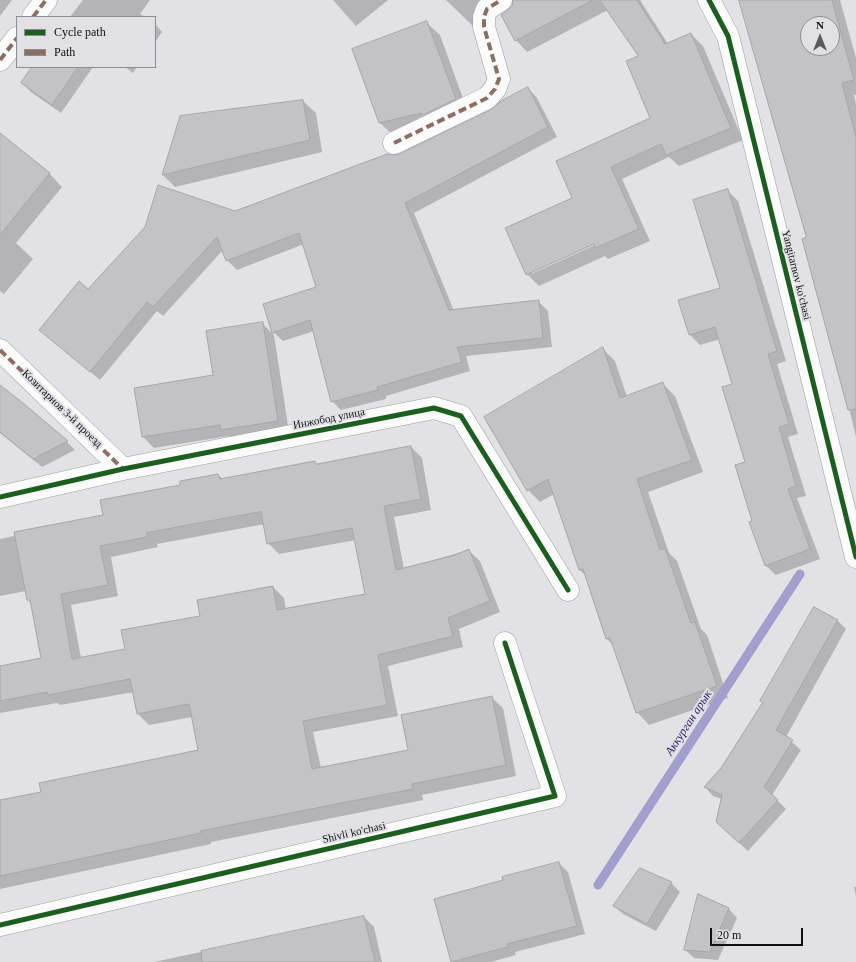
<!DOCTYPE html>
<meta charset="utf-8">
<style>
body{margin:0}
#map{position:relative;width:856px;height:962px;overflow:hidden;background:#e2e2e4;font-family:"Times New Roman",serif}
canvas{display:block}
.legend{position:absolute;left:16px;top:16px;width:140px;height:52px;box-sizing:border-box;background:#e1e1e5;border:1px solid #8d8d90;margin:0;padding:5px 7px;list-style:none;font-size:12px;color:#0f0f11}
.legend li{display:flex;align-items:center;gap:8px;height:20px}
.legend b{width:20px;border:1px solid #8d8d90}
.north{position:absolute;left:800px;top:16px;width:40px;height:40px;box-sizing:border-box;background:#e1e1e5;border:1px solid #8d8d90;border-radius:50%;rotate:0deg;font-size:11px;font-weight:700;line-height:16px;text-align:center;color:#0f0f11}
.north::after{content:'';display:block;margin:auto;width:14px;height:18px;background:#59595b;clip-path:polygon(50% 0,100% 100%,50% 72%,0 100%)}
.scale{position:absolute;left:710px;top:928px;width:93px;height:18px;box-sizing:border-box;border:2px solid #0f0f11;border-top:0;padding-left:5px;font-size:12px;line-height:14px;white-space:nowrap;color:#0f0f11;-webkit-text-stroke:3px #e1e1e5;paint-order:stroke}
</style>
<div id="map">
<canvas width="856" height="962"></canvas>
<ul class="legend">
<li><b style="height:5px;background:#1b5e20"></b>Cycle path</li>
<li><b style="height:5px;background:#8d6e63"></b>Path</li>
</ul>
<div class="north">N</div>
<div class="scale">20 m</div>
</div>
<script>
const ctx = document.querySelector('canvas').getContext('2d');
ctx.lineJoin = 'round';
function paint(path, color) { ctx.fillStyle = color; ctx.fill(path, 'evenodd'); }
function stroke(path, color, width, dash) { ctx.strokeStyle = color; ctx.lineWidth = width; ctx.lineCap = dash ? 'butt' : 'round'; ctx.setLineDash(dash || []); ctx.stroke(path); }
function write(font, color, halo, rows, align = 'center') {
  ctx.font = font + ' "Times New Roman",serif'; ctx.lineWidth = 4; ctx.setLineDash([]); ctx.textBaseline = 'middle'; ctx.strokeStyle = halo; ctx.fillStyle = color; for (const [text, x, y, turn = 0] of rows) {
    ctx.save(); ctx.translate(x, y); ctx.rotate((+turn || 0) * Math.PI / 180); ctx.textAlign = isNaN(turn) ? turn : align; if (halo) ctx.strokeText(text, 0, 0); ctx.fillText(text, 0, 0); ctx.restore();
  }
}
const shadow = new Path2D(`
 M0,0h12l-12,16z
 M83,0h67l-10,14 5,3h-75z
 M333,0h55l-32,26z
 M446,0h52l-23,28z
 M533,0h107l28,44 23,-10 12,12 40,94 -64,26 -10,-9 -47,22 28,62 -42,18 -3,-3 -66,30 -12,-12 47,-76 78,-79 -12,-63 -32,-46 -81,42 -11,-12zM598,241l1,2 -68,31v-3z
 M740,0h100l16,58v37h-2l2,9v333l-48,-199zM808,24h24v24h-24z
 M427,23l13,12 28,77 -75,23 -13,-12z
 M155,24l7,8 -7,10z
 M34,67h59l-32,46 -30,-21 -9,-9z
 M125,67h12l-4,6z
 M528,88l9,10 20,39 -143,76 40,98 85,-9 9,9 4,36 -86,9 4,15 -84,25v3l-45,11 -9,-9 -18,-70 -31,10 -10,-9 45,-44 -14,-44 -67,26 -10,-10 -4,-10 -60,66 -6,-5 -57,69 -60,-51 48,-38 147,-79 165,-57 93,-45z
 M303,101l13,12 6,39 -147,35 -12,-12z
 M0,134l50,40 12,13 -46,56 17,16 -29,35 -4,-3z
 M728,191l10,10 48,160 -9,3 21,70 -10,3 18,59 -9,2 23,61 -44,16 -10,-9 -13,-44 -6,-59 -14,-79 -13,-45 -20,6 -10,-10 -10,-34 41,-12z
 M262,323l12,12 15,97 -56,8 -4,-4 -75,12 -11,-11 -8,-49 79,-12z
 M602,348l13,13 12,36 36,-13 12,12 28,76 -55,20 21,61 8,8 24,68 6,6 21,63 -79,27 -12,-13 -24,-67 -6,-6 -21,-63 -6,-6 -26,-76 -14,8 -12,-12z
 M0,387l67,55 8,8 -33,17 -42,-34z
 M411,447l11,11 9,52 -37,7 10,52 64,-19 12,11 20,51 -41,17 4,18 -75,19 10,50 -85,16 8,36 89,-17 81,-54 12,11 13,68 -94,19 1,5 -212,42v2l-211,45v-88l42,-8 157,-42 -7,-34 -43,8 -11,-11 -4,-22 -74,13 -3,-2 -57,10v-46l42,-8 -11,-56 -3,-3 -2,-9 -26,5v-57l104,-23 78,-31 36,-10 5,4 92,-17 2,3zM265,524l3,19 11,11 77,-14 11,55 -81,15 -2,-12 -11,-11 -147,63 -45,8 -10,-53 47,-9 -7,-39 47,-10 -1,-3z
 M814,608l24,13 8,8 -60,108 15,13 -29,45 14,14 -38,42 -22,-20 -4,-32 -9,-3 -8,-9 17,-19 41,-65 -1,-2z
 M559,863l9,9 17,62 -70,18 1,3 -25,7h-39l-17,-63 70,-18z
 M671,883l9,9 -24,39 -33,-17 -9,-8z
 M854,887h2v9z
 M699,896l30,13 8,9 -19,42 -24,-2 -9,-8z
 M364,917l10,10 8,35h-228z`);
const stream = new Path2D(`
 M598,885l202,-311`);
const building = new Path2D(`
 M513,0h80l-78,41 -14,-26 11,-9z
 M600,0h37l28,44 26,-11 40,95 -65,27 -5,-11 -50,23 28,62 -44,19 -1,-4 -68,31 -21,-47 67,-30 -16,-37 94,-43 -24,-57 12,-5z
 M739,0h93l22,80 -12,3 14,54v272l-8,1 -46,-171 4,-2zM808,24h24v24h-24z
 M427,21l29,78 -33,16 -1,-2 -43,10 -27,-74z
 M32,67h46l-26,38 -31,-22z
 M528,87l20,40 -143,76 44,107 90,-10 4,38 -86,9 5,15 -85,25 1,3 -47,12 -21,-82 -38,13 -9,-29 53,-17 -17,-54 -73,28 -9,-24 -64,70 -6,-5 -57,70 -51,-42 40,-49 9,8 57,-62 13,-42 77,26 152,-57 6,1 6,-1 93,-45 9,-8z
 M303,100l7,40 -148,35 18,-59z
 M0,133l50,40 -50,62z
 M728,189l49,162 -9,3 21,70 -10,3 17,59 -8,3 22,60 -45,17 -16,-44 3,-1 -17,-56 10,-3 -23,-75 10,-3 -17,-57 -26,8 -11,-35 42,-12 -27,-88z
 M263,322l15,99 -57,9 -1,-5 -78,12 -8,-49 79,-13 -7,-44z
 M603,347l17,51 43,-16 29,78 -55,19 23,71 5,-2 26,75 4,-1 22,64 -81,27 -26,-75 -4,1 -23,-70 -4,1 -31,-91 -21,12 -43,-74z
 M0,385l23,18 45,38 -35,18 -33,-27z
 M411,446l10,53 -37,7 12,64 59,-15 14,-6 21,52 -42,17 5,18 -75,19 9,50 -84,16 9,48 96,-19 -7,-35 91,-19 14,69 -94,19 1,5 -213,42 1,2 -201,43v-76l41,-8 -2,-9 159,-33 -9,-46 -52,10 -7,-35 -82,16 -1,-3 -47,9v-35l41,-8 -11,-58h-3l-13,-68 89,-17 -3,-15 80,-15v-4l38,-7 2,5 95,-18 1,3zM261,512l6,32 85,-16 13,66 -88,16 -4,-24 -76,14 3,16 -79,14 4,19 -53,10 -11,-65 47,-9 -8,-39 47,-9v-4z
 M814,607l24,13 -62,110 17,10 -29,47 14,13 -39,43 -23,-21 6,-27 -18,-8 17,-19 42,-66 -3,-1z
 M559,862l18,64 -70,18 1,3 -57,15 -17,-63 69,-19 -1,-3z
 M640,868l32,14 -25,42 -34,-18z
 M698,894l31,14 -19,44 -26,-2z
 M364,916l11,46h-173l-1,-11z`);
const minor = new Path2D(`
 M709,0l19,36 128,521
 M33,17l13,-17
 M0,60l17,-22
 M394,143l93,-45 8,-9 4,-10 -15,-52v-10l3,-8 14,-9
 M0,350l123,119
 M0,497l123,-28 311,-61 27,8 107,174
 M0,925l555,-129 -50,-153`);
const quiet = new Path2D(`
 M33,17l13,-17
 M0,60l17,-22
 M394,143l93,-45 8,-9 4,-10 -15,-52v-10l3,-8 14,-9
 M0,350l123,119`);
const cycleway = new Path2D(`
 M709,0l19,36 128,521
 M0,497l123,-28 311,-61 27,8 107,174
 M0,925l555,-129 -50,-153`);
const streetNames = [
 ["Yangitarnov ko'chasi",796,275,76],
 ["Козитарнов 3-й проезд",62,409,44],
 ["Инжобод улица",329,419,-11],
 ["Shivli ko'chasi",354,833,-13]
];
const waterNames = [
 ["Аккурган арык",689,723,-57]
];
paint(shadow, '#0003');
stroke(stream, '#a09fcd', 9);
paint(building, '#c3c3c5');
stroke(building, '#a6a6a8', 1);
stroke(minor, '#9c9c9d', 23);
stroke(minor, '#fbfbfb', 22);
stroke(quiet, '#8d6e63', 4, [8, 4]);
stroke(cycleway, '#1b5e20', 5);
write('11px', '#0f0f11', '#e1e1e5', streetNames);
write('italic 12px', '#2a1a68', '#e1e1e5', waterNames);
</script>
